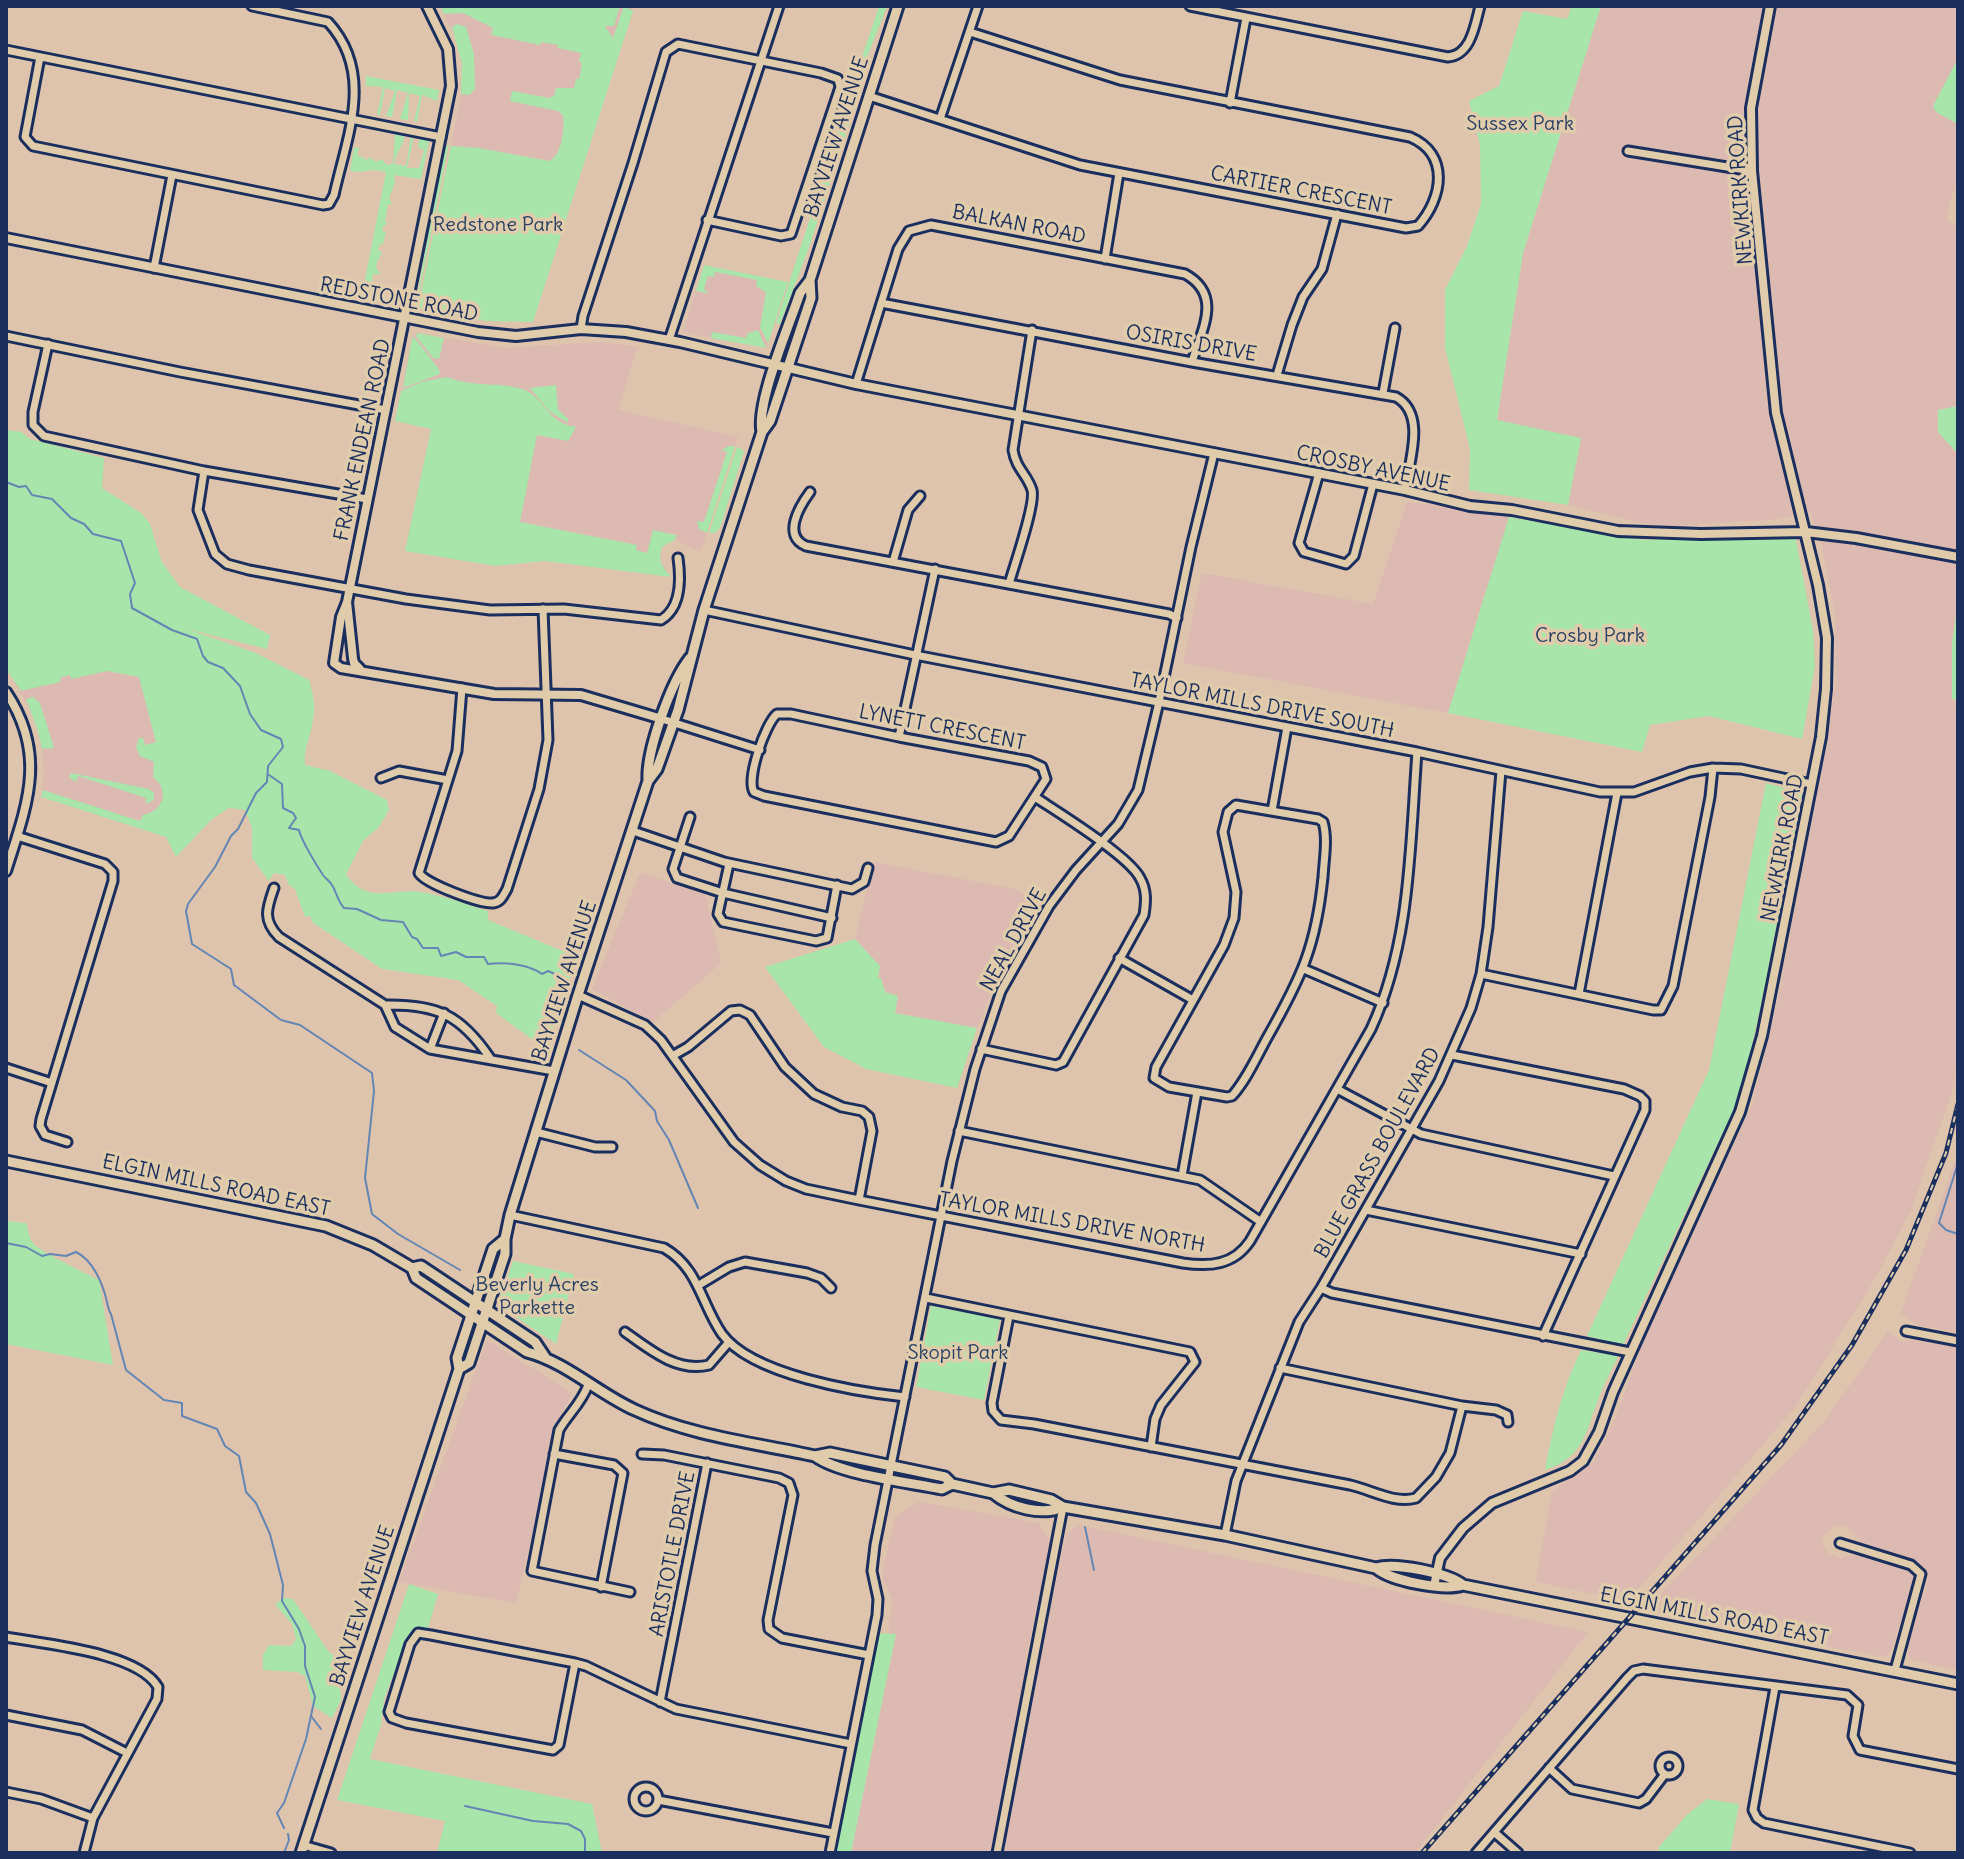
<!DOCTYPE html>
<style>
body{margin:0}
#map{position:relative;width:1964px;height:1859px;overflow:hidden;background:#dec3ad;font-family:Delius,sans-serif}
canvas{display:block}
.frame{position:absolute;inset:0;border:8px solid #1b2f5e;pointer-events:none}
</style>
<div id="map">
<canvas width="1964" height="1859"></canvas>
<div class="frame"></div>
</div>
<script>
const ctx = document.querySelector('canvas').getContext('2d');
ctx.lineJoin = 'round';
function paint(path, color) { ctx.fillStyle = color; ctx.fill(path, 'evenodd'); }
function stroke(path, color, width, dash) { ctx.strokeStyle = color; ctx.lineWidth = width; ctx.lineCap = dash ? 'butt' : 'round'; ctx.setLineDash(dash || []); ctx.stroke(path); }
function write(font, color, halo, rows, align = 'center') {
  ctx.font = font + ' Delius,sans-serif'; ctx.lineWidth = 7; ctx.setLineDash([]); ctx.textBaseline = 'middle'; ctx.strokeStyle = halo; ctx.fillStyle = color; for (const [text, x, y, turn = 0] of rows) {
    ctx.save(); ctx.translate(x, y); ctx.rotate((+turn || 0) * Math.PI / 180); ctx.textAlign = isNaN(turn) ? turn : align; if (halo) ctx.strokeText(text, 0, 0); ctx.fillText(text, 0, 0); ctx.restore();
  }
}
const built = new Path2D(`
 M440,6h194l-53,162 -102,-20 -28,-2 11,-57v-25l-7,-28z
 M1601,6h357v172l-10,31 -1,11 11,7v179l-20,4v22l20,22 -2,43 2,104 -6,42v56l6,16v339l-5,35 -42,121 -35,67 -80,129 -168,195 -92,-19 16,-91 41,-28 23,-46 27,-75 109,-237 27,-110 57,-311 -1,-69 -13,-69 -12,-34 -30,7 -121,8 -91,-22 13,-67 -84,-18 26,-167z
 M704,265l84,17 -22,66 -83,-16z
 M417,333l88,15 98,-6 34,5 -19,63 120,27 -37,114 -26,-11 -12,6 -3,14 11,17 -126,-16 -50,5 -90,-15 26,-122 -36,-8 17,-83z
 M1407,502l54,6 48,9 -61,196 -265,-50 19,-90 171,31z
 M144,665l47,73 -25,99 -125,-40 3,-22 -3,-36 -10,-27 -18,-32z
 M874,862l140,27 27,15 -44,75 -20,49 -83,-15 -13,-34 -3,-1 1,-12 -24,-27z
 M640,873l65,20 16,70 -68,59 -61,-33z
 M1958,1153v180l-43,-9 -14,-11z
 M1888,1331l12,10 25,-1 33,7v323l-47,-10 -3,-6v-10l21,-67 -4,-9 -10,-8 -55,-19 -14,-14 -11,-1 -10,7 -4,10 8,11 11,4 21,-4 51,17 4,7 -26,74 -5,5 -240,-46 179,-189z
 M487,1340l85,53 -13,26 -43,184 -117,-21z
 M919,1502l120,21 12,19 -26,120 14,2 27,-130 13,-9 509,107 -173,221h-564l45,-218 -8,-2 5,-32 -11,-25 13,-59z`);
const green = new Path2D(`
 M440,6h180l-6,20h-9l8,12 11,-32 9,5 -100,311 -47,-1 -68,-13 33,-162 28,2 70,13c13,-5 16,-33 14,-46l-5,-4 -48,-10 2,-10 37,7 5,-2 2,-8h18l2,-9h3l3,-16 -3,-2 2,-8 -23,-5v-3l-16,-3 -2,3 -49,-10 2,-7 -30,-15 -19,1z
 M879,6h8l-23,59 -4,-2z
 M1572,6h29l-78,247 -26,167 84,18 -13,67 -99,-15 1,-41 -25,-101v-58l22,-44 14,-42 -1,-59 -11,-44 30,-15 24,-75 44,8z
 M457,24l9,3 8,27 1,35 -6,6 -8,-1 1,-30 -10,-37z
 M1957,60l1,1v63l-22,-12 -3,-6z
 M857,74l4,1 -4,26 -50,152 -27,71 -4,-1z
 M366,76l73,14 -2,11 -15,-6 -5,27 -3,-1 6,-25 -11,-3 -1,27 -8,-1 8,-26 -11,-3 -5,27 -6,-1 9,-25 -10,-3 -5,27 -3,-1 6,-27 -17,-1z
 M395,132l10,2c-2,13 -8,17 -11,30l12,2 5,-31 3,1 -7,32h12l5,-18 -6,-3 2,-10 9,4 -8,38 -27,-4 1,8 -6,15 3,6h-4l-3,18 3,1 -5,4 -1,4 4,1 -3,12h-3l-2,6 4,2c-4,10 -10,13 -1,22h-8l-3,18 4,2 -1,4 -11,-3 24,-123c-20,-5 -22,2 -36,-1l4,-24 5,1 -2,7 11,5 1,-3 7,5 6,-3 5,6 6,-1z
 M449,144l-32,160 -2,3 29,-158z
 M704,265l84,17 -20,61 -8,-16 6,-35 -10,-6 1,-6 -42,-8 -1,5 -6,-1 -4,13 4,4 -12,-2z
 M758,330l8,18 -55,-10 1,-6 34,6 2,-5z
 M417,333l27,5 -5,21 -6,-1 -17,-22z
 M414,337l25,32 1,5 -37,14 9,-50z
 M447,377c25,11 59,4 80,14 20,10 20,32 49,36l-8,14 -31,-6 -17,87 117,23 -1,5 11,3 6,-23 23,5 -1,5 -12,6c-7,14 0,21 8,31l-126,-16 -50,5 -90,-15 26,-122 -36,-8 6,-30 20,-9z
 M556,385l2,24 10,10v4l-18,-11 -20,-24z
 M1958,406v48l-20,-22v-22z
 M6,430l15,2 9,7 74,19 -2,30 39,25 9,11 12,38 18,25 90,48 -3,14 -80,-20 69,24 53,27c4,14 7,25 4,40 -2,16 -10,29 -8,45l25,6 57,29 2,10 -10,17 -16,14 -17,33c23,34 49,11 81,19 20,4 41,12 61,18v9l89,37 -30,89 -7,-1 -44,-32 1,-7 -39,-26 -76,-11 -70,-47 -2,-6 -5,1 -10,-28 -6,-4 -4,-10 -11,-2 -5,8 -17,-23v-30l-7,-18 -16,-2 -18,12 -35,37 -10,-20 -125,-40 2,-7 97,31 3,-6c21,-4 27,-25 10,-38l1,-15 -14,-6 -4,-9 3,-9h4l2,7 11,-3 -17,-65 -32,-6 -36,8 -1,-4 -9,2 -1,5 -39,9 -15,-22z
 M728,446h7l-28,87 -8,-4 -2,-8 7,1 23,-70 -5,-2z
 M737,447l7,4 -24,77 -5,5h-6z
 M1509,517l134,23 152,-5 18,95 2,36 -13,73 -93,-23 -59,9 -8,27 -194,-39z
 M1958,601v99l-6,-1v-56z
 M33,697l7,6 14,45 -12,1 -4,-18 -12,-32z
 M71,773l78,16 5,4v7l-8,4v-6l-68,-22 -2,6 -7,-5z
 M1766,783l36,10 -40,207 -21,94 -118,251 -36,-9 122,-266z
 M855,939l25,27 -2,12h3l4,14 13,4 -3,17 82,15 -20,60 -91,-19 -42,-22 -59,-80z
 M6,1221l20,2c2,6 3,14 6,19 5,9 54,31 67,38l14,85 -107,-21z
 M513,1261l61,13 -18,70 -52,-35 -5,-7z
 M931,1306l69,13 -16,81 -68,-13z
 M1581,1350l37,6c-7,15 -16,31 -21,47 -13,34 -14,54 -52,67 7,-41 18,-83 36,-120z
 M409,1584l29,10 -10,34h-9l-10,6 -25,65 -3,26 -11,34 222,45 10,49h-165l8,-32 -108,-21z
 M284,1598l9,1 35,52 11,9 2,40 -9,18 -19,-12 -8,-30 -8,-4 -34,-2v-15l6,-10 22,1 5,-7 -4,-15 -17,-20z
 M878,1633l18,1 -45,219h-18z
 M1707,1799l32,5 -9,49h-69l-3,-5 29,-33z`);
const stream = new Path2D(`
 M6,482l13,5 7,-1 6,9 20,4 19,19 13,6 9,10 28,7 14,42 -5,11 2,14 40,22 25,9 6,17 5,6 15,6 17,18 10,28 11,16 20,9 2,8 -15,19 -1,16 -11,11 -18,36 -7,7 -16,31 -27,37 -2,7 6,33 39,25 3,16 47,35 19,5 72,48 2,18 -9,87 7,36 26,20 62,36
 M269,775l13,9 1,24 10,5 3,5 -7,10 10,2c2,10 18,36 24,45 3,4 7,6 9,10 5,8 5,15 12,23l13,1 24,11 22,2 9,15 5,2 6,9h15l3,8 15,-4 10,5h18l4,7c17,-2 40,0 54,10l6,-3 9,4 4,9c-6,17 -19,35 -11,52
 M579,1050l47,30 29,31 2,10 12,19 29,68
 M1958,1163l-19,60 7,7 12,4
 M6,1243l20,4 16,9 8,-2 16,2 10,-4c17,8 27,32 31,50 1,4 1,8 4,12l15,56 38,30 18,3v13l35,13 8,17 14,10 7,36 10,11 14,31 13,51 -1,16 17,28 6,17v20l10,31 -9,42 -22,64 -7,10 7,15
 M1085,1527l9,43
 M311,1716l10,13
 M465,1806l68,15 35,3 13,7 4,8v14
 M284,1853l5,-13 -1,-6`);
const minor = new Path2D(`
 M1190,6l258,51c23,-2 27,-32 32,-51
 M6,50l435,87
 M40,57l-15,80 8,9 290,59 6,-1 5,-9c13,-59 41,-122 -6,-173l-76,-16
 M869,96l211,69 326,63 12,-2c25,-28 32,-72 -8,-89l-290,-57 -150,-48
 M1230,103l16,-85
 M940,119l38,-113
 M1628,151l124,20
 M1105,259l14,-86
 M154,268l18,-93
 M881,303l311,59 204,35c31,17 13,65 9,93
 M581,329l2,-13 50,-153 33,-111 12,-8 143,29 17,6 2,8 -49,147 -10,2 -74,-16
 M6,336l174,36 206,38
 M669,340l110,-334
 M48,344l-15,68v13l11,11 160,35 163,28
 M1277,375l15,-50 11,-28 19,-28 15,-55
 M856,384l42,-135 11,-18 22,-6 254,49c38,21 17,55 7,88
 M1383,393l12,-65
 M204,471l-6,39 17,44 12,10 22,6 157,29 84,11 74,-1 97,11c20,-12 20,-41 17,-62
 M1319,473l-20,70 5,9 42,12 8,-8 19,-72
 M810,492c-11,15 -28,44 -4,54l363,68 8,4
 M893,562l15,-52 12,-14
 M1009,584c5,-18 27,-80 23,-94 -5,-16 -16,-21 -19,-40l19,-120
 M704,610l211,45 502,97 183,40h34l56,-20 23,-4 28,1 70,15
 M462,688l-5,63 -38,122c7,11 61,31 74,30 8,-1 10,-7 14,-14l32,-100 9,-49 -5,-131
 M777,714h14l108,23 130,24 13,6 4,12 -37,57 -13,6 -232,-46 -10,-4c-8,-13 11,-68 23,-78z
 M662,719l98,31
 M899,737l36,-168
 M381,778l18,-7 49,9
 M1236,805l82,14 5,3c5,17 1,37 0,55 -7,70 -22,101 -56,161 -11,20 -20,41 -35,58l-5,1 -58,-10 -15,-9 2,-11 68,-122 10,-27 2,-26 -13,-60 5,-20z
 M1272,811l15,-84
 M690,817l-17,52 4,9 46,15 109,25
 M633,831l91,31 128,27 12,-7 4,-14
 M17,836l88,28 8,8v9l-72,238 -1,7 5,9 22,7
 M729,864l-11,50 5,8 93,19 11,-3 10,-53
 M274,888c-7,20 -12,32 5,49l106,68 10,22 35,22 124,22
 M1119,958l74,42
 M1304,969l79,34
 M1481,974l172,36h8l12,-24 37,-189 3,-29
 M1579,994l38,-201
 M578,995l67,30 16,15 73,102 26,23 26,16 20,8 53,11 324,63c27,4 51,2 67,-22l121,-212c40,-87 39,-183 46,-277
 M385,1005c52,-1 76,10 105,53
 M430,1049l14,-36
 M981,1049l75,16 7,-3 81,-147c2,-13 3,-25 -4,-37 -11,-22 -81,-65 -105,-81
 M674,1055l14,-8 43,-36 9,-1 10,5 35,52 29,27 28,13 20,4 7,6 3,14 -13,69
 M1452,1055l172,34 16,7 5,5v9l-102,226
 M6,1068l46,15
 M1337,1089l84,45 193,42
 M959,1131l241,49 61,42
 M536,1132l59,15h17
 M1182,1176l15,-84
 M1366,1210l215,44
 M510,1215l154,33c35,20 37,56 58,86 30,41 135,58 183,63
 M699,1285l30,-18 16,-5 62,11 14,5 10,10
 M1321,1288l11,5 298,59
 M926,1298l264,54 5,10 -34,43 -6,14 -4,28
 M1009,1316l-17,87 1,8 8,9 33,4 316,61c22,5 44,19 66,13l20,-21 14,-24 12,-47
 M1906,1331l52,10
 M625,1332c24,17 52,41 84,33l20,-23
 M1280,1368l182,38 34,4 11,5 1,7
 M588,1385c-7,19 -19,28 -29,45l-27,141 98,21
 M554,1454l60,11 9,8 -22,114
 M642,1454l22,1 115,23 10,5 4,12 -25,125 1,9 13,9 87,17
 M1225,1535l11,-54 63,-159 22,-34 118,-207 32,-73 10,-34 7,-47 13,-156
 M1840,1543l71,22 10,9 -26,96
 M6,1637c37,7 132,15 152,50l-1,12 -64,119 -9,35
 M575,1663l-16,82 -6,5 -147,-27 -14,-5 -3,-6 21,-68 8,-11 13,2 144,28 11,3 90,43 175,35
 M1775,1687l-22,123 4,8 7,5 146,30
 M660,1702l47,-239
 M6,1715l76,15 45,23
 M1660 1766a9 9 0 1 1 18 0a9 9 0 1 1-18 0Z
 M1549,1768l23,21 67,14 7,-4 19,-25
 M634 1799a12 12 0 1 1 24 0a12 12 0 1 1-24 0Z
 M6,1792l35,7 52,19
 M658,1800l175,33
 M1494,1832l24,21
 M303,1845l28,8
 M830,1853l47,-238 1,-16 -6,-28 3,-26 77,-384 23,-92 26,-78 48,-85 27,-36 42,-46 20,-34 21,-88 32,-155 23,-94
 M997,1853l66,-346
 M1476,1853l151,-175 7,-7 9,-2 204,26 11,10 -5,31 7,14 98,19`);
const tertiary = new Path2D(`
 M427,6l21,43 3,37 -104,516 -6,15 -7,46 7,5 153,26 87,1 81,24
 M6,238l472,94 38,4 65,-7 45,3 54,10 176,42 549,106 65,16 42,4 106,21 83,3 105,-2 50,6 102,19
 M347,602l6,56 1,5 6,6
 M6,692c42,63 21,113 0,179
 M1434,1586l6,-28 23,-30 29,-25 78,-32 13,-10 16,-29 14,-40 127,-280 22,-76 59,-299 5,-48 1,-51 -9,-53 -42,-172 -24,-242 -1,-63 19,-102`);
const secondary = new Path2D(`
 M762,432c-6,-30 27,-106 38,-139l10,-13 88,-274
 M648,781c-2,-30 23,-99 42,-123
 M6,1161l320,65 47,19 39,23 9,-2 114,76 10,15
 M412,1268l4,10 111,74c39,10 72,42 108,58 56,26 121,33 180,46l15,-3 115,24 7,7 41,9 16,-3 42,10 12,7 162,28 151,33c19,-6 72,5 87,17
 M459,1369l10,-6 36,-109v-15l5,-24 68,-220 70,-214 9,-12 21,-59 26,-100 58,-178 8,-11 41,-123 -1,-18
 M815,1456c26,19 93,26 127,33l10,-5
 M993,1493c18,15 48,23 70,14
 M1376,1568c15,13 68,23 87,17l495,99
 M301,1853l158,-484 -2,-11 36,-109 12,-10`);
const rail = new Path2D(`
 M1422,1853l359,-408 71,-100 54,-95 40,-97 12,-49`);
const parkNames = [
 ["Sussex Park",1520,124],
 ["Redstone Park",498,225],
 ["Crosby Park",1590,636],
 ["Beverly Acres",537,1285],
 ["Parkette",537,1308],
 ["Skopit Park",958,1353]
];
const streetNames = [
 ["BAYVIEW AVENUE",837,137,-72],
 ["NEWKIRK ROAD",1741,190,-94],
 ["CARTIER CRESCENT",1301,191,11],
 ["BALKAN ROAD",1019,225,11],
 ["REDSTONE ROAD",399,300,11],
 ["OSIRIS DRIVE",1191,344,10],
 ["FRANK ENDEAN ROAD",363,440,-78],
 ["CROSBY AVENUE",1373,469,12],
 ["TAYLOR MILLS DRIVE SOUTH",1262,706,11],
 ["LYNETT CRESCENT",942,728,11],
 ["NEWKIRK ROAD",1783,848,-79],
 ["NEAL DRIVE",1014,940,-61],
 ["BAYVIEW AVENUE",565,981,-72],
 ["BLUE GRASS BOULEVARD",1378,1153,-61],
 ["ELGIN MILLS ROAD EAST",216,1186,12],
 ["TAYLOR MILLS DRIVE NORTH",1072,1223,10],
 ["ARISTOTLE DRIVE",673,1554,-79],
 ["BAYVIEW AVENUE",363,1606,-72],
 ["ELGIN MILLS ROAD EAST",1714,1617,11]
];
paint(built, '#dcb9b1');
paint(green, '#a8e5ab');
stroke(stream, '#6486b4', 2);
stroke(minor, '#1b2f5e', 13);
stroke(tertiary, '#1b2f5e', 14);
stroke(secondary, '#1b2f5e', 15);
stroke(minor, '#e0ccaa', 7);
stroke(tertiary, '#e0ccaa', 8);
stroke(secondary, '#e0ccaa', 9);
stroke(rail, '#1b2f5e', 5);
stroke(rail, '#e0ccaa', 2, [6]);
write('20px', '#294166', '#e0ccaa', parkNames);
write('20px', '#1b2f5e', '#e0ccaa', streetNames);
</script>
